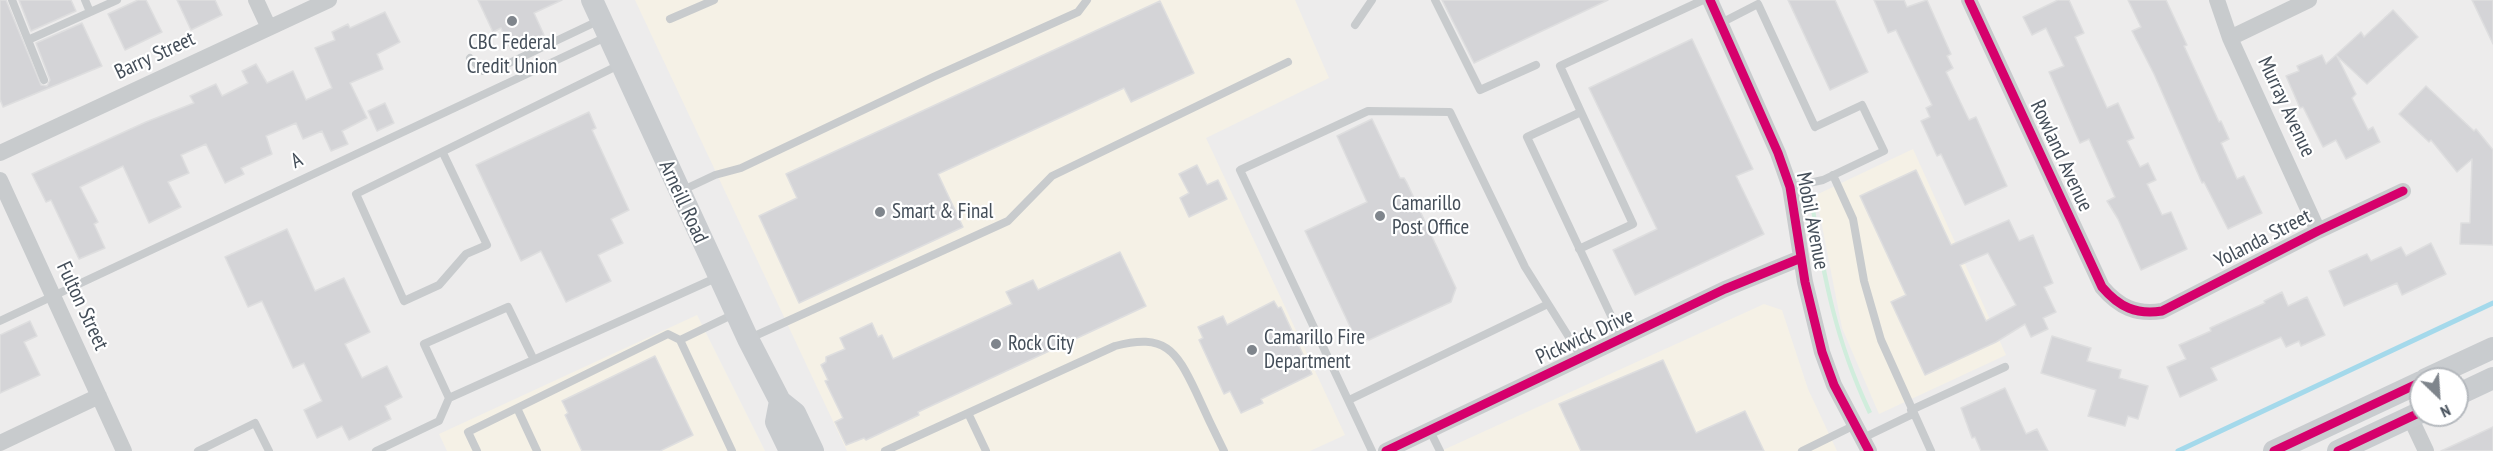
<!DOCTYPE html>
<style>
body{margin:0}
#map{position:relative;width:2493px;height:451px;overflow:hidden;background:#edecec;font-family:"PT Sans Narrow",sans-serif}
canvas{display:block}
.north{position:absolute;left:2409px;top:367px;width:60px;height:60px;box-sizing:border-box;background:#fff;border:2px solid #b4b8bd;border-radius:50%;rotate:155deg;font-size:16px;font-weight:700;line-height:24px;text-align:center;color:#444e59}
.north::after{content:'';display:block;margin:auto;width:21px;height:27px;background:#7f858c;clip-path:polygon(50% 0,100% 100%,50% 72%,0 100%)}
</style>
<div id="map">
<canvas width="2493" height="451"></canvas>
<div class="north">N</div>
</div>
<script>
const ctx = document.querySelector('canvas').getContext('2d');
ctx.lineJoin = 'round';
function paint(path, color) { ctx.fillStyle = color; ctx.fill(path, 'evenodd'); }
function stroke(path, color, width, dash) { ctx.strokeStyle = color; ctx.lineWidth = width; ctx.lineCap = dash ? 'butt' : 'round'; ctx.setLineDash(dash || []); ctx.stroke(path); }
function write(font, color, halo, rows, align = 'center') {
  ctx.font = font + ' "PT Sans Narrow",sans-serif'; ctx.lineWidth = 4.5; ctx.setLineDash([]); ctx.textBaseline = 'middle'; ctx.strokeStyle = halo; ctx.fillStyle = color; for (const [text, x, y, turn = 0] of rows) {
    ctx.save(); ctx.translate(x, y); ctx.rotate((+turn || 0) * Math.PI / 180); ctx.textAlign = isNaN(turn) ? turn : align; if (halo) ctx.strokeText(text, 0, 0); ctx.fillText(text, 0, 0); ctx.restore();
  }
}
const commercial = new Path2D(`
 M635,0h660l34,78 -123,60 139,297 -35,16h-463z
 M1913,149l93,206 -127,59 -37,-86 -26,-133z
 M1764,304l18,6 26,79 29,62h-396z
 M697,315l68,136h-318l-8,-17z`);
const green = new Path2D(`
 M1810,204h4c14,79 23,134 58,208l-4,2c-34,-74 -45,-130 -58,-210z`);
const stream = new Path2D(`
 M2178,451l315,-148`);
const building = new Path2D(`
 M0,0h6l35,85 6,1 3,-6 -14,-37 46,-20 20,43 -99,41 -3,-8z
 M19,0h52l5,11 -45,20z
 M138,0h8l16,32 -37,18 -17,-36z
 M177,0h38l7,15 -31,15z
 M478,0h84l-28,13 10,22 -33,15 -10,-22 -8,4z
 M1442,0h166l-134,63z
 M1788,0h47l33,72 -38,18z
 M1874,0h30l3,7 20,-7 24,54 -4,2 6,12 -7,4 23,48 7,-3 31,69 -42,19 -24,-51 -4,2 -16,-35 9,-4 -4,-9 6,-3 -36,-75 -8,3z
 M2058,0h11l15,33 -9,4 32,71 11,-5 16,35 -7,3 13,26 8,-4 8,17 -9,4 15,31 9,-3 16,37 -46,21 -23,-51 -11,-18 8,-4 -26,-58 -9,4 -31,-71 15,-6 -18,-38 -14,7 -9,-18z
 M2128,0h38l21,45 -3,1 35,76 2,-1 8,18 -8,4 16,36 7,-3 18,37 -34,16 -24,-47 -2,1 -48,-109 -22,-43 9,-4z
 M2472,0h21v44z
 M1160,1l34,72 -63,29 -7,-14 -186,86 25,53 -164,76 -40,-87 38,-18 -11,-24z
 M2393,10l25,27 -51,47 -30,-28 19,38 -4,4 16,32 5,-3 7,15 -34,17 -10,-19 -13,7 -20,-40 -3,1 -14,-32 13,-5 -2,-5 25,-11 4,9 35,-32 3,5z
 M385,12l15,30 -23,12 6,15 -33,14 17,35 -25,13 6,13 -17,7 -9,-20 -19,8 -7,-16 -30,13 6,18 -31,14 3,6 -19,9 -19,-39 -25,11 8,18 -21,9 13,25 -32,16 -26,-57 -43,21 18,35 -4,2 11,24 -26,11 -28,-59 -5,2 -14,-28 114,-52 48,-19 -4,-7 26,-12 6,12 26,-13 -6,-12 14,-7 11,19 26,-12 13,29 26,-12 -17,-40 20,-8 -3,-8 16,-8 2,4z
 M1692,39l61,130 -17,7 28,58 -129,61 -22,-45 44,-21 -68,-141z
 M2426,86l48,45 2,-2 17,21v95l-33,-1 1,-21h9l2,-64 -15,13 -26,-32 -2,2 -30,-28z
 M385,103l9,20 -17,8 -9,-20z
 M589,112l7,16 -4,2 37,80 -18,9 12,24 -25,12 13,26 -45,21 -25,-51 -20,10 -45,-96z
 M1372,119l28,59h4l3,5 49,105 -5,14 -82,38 -15,-5 -49,-104 62,-29 -30,-66z
 M1197,165l10,20 11,-5 9,19 -38,18 -9,-19 9,-5 -10,-19z
 M1916,170l35,75 58,-25 10,21 14,-6 20,48 -9,4 12,25 -13,6 5,11 -17,8 -6,-13 -29,18 -71,33 -34,-73 15,-7 -46,-99zM1988,253l28,52 -30,16 -26,-56z
 M287,229l28,62 29,-13 26,54 -25,12 17,34 25,-12 15,31 -17,9 6,13 -42,21 -7,-14 -25,12 -13,-28 18,-9 -18,-38 -11,5 -31,-67 -14,6 -23,-50z
 M2431,243l15,31 -44,21 -5,-12 -53,23 -15,-35 38,-17 4,7 30,-14 5,9z
 M1120,252l26,54 -228,106 1,3 -53,25 -2,-2 -18,7 -11,-23 8,-4 -18,-37 3,-1 -7,-15 5,-3v-5l19,-8 -5,-11 32,-15 6,14 4,-2 11,24 119,-55 -6,-12 27,-12 5,10z
 M2282,292l6,14 19,-9 18,38 -24,11 -2,-5 -13,6 -5,-10 -70,31 6,12 -37,17 -13,-30 19,-8 -7,-14 32,-14 -1,-3 55,-25 -1,-2z
 M1274,301l4,7 3,-1 31,67 -51,25 2,4 -22,10 -11,-22 -6,3 -25,-54 4,-2 -5,-11 25,-11 4,9z
 M30,321l7,15 -13,6 16,33 -40,18v-58z
 M2052,336l39,12 -4,13 34,9 -2,8 29,8 -10,33 -10,-3 -3,10 -37,-10 8,-26 -55,-17z
 M655,356l38,79 -33,16h-78l-17,-36 3,-2 -6,-12z
 M1663,360l33,73 49,-22 19,40h-183l-22,-47z
 M2005,388l21,46 11,-5 11,22h-67l-6,-14 -3,1 -11,-30z
 M2493,427v24h-52z`);
const service = new Path2D(`
 M12,0l32,80
 M85,0l5,12
 M1435,0l45,90 56,-25
 M670,19l44,-19
 M1721,23l37,-19 57,123 47,-22 22,46 -61,29 -33,7
 M1355,25l17,-25
 M28,40l89,-40
 M470,58l13,13 20,-5 97,-46
 M1581,112l-21,-46 143,-66
 M443,153l44,92 -21,9 -27,31 -35,16 -48,-107 263,-129
 M1833,175l20,44 11,62 17,59 50,111
 M681,191l34,-16 26,-7 192,-91 145,-65 9,-12
 M1579,249l54,-25 -52,-112 -54,25 95,202
 M0,321l606,-284
 M748,339l260,-118 44,-45 236,-114
 M680,340l54,-26
 M449,398l-25,-54 84,-37 25,51
 M1349,400l199,-96
 M517,408l151,-74 12,6 52,111
 M1911,410l94,-43
 M968,413l18,38
 M1430,431l10,20
 M1863,438l50,-24
 M198,451l57,-28 14,28
 M376,451l63,-30 10,-23 269,-121
 M477,451l-9,-19 49,-24 20,43
 M885,451l230,-105c50,-13 61,4 81,46 9,20 18,39 28,59
 M1372,451l-132,-281 128,-59 82,1 75,155 57,91
 M1802,451l53,-26`);
const minor = new Path2D(`
 M256,0l13,28
 M1710,0l68,153 12,34 15,95 17,70 12,33 35,66
 M1969,0l133,287c17,20 34,28 60,24l156,-80 85,-40
 M2217,0l13,38 88,193
 M2230,38l79,-38
 M0,153l329,-153
 M0,180l124,271
 M2410,417l16,34
 M0,443l99,-47
 M1386,451l339,-162 76,-31`);
const secondary = new Path2D(`
 M592,0l156,339 32,62 15,12 18,38
 M2426,379l67,-31
 M2457,395l36,-17
 M780,401l-4,21 14,29
 M2274,451l147,-69
 M2338,451l83,-39`);
const cycleway = new Path2D(`
 M1710,0l68,153 12,34 15,95 17,70 12,33 35,66
 M1969,0l133,287c17,20 34,28 60,24l156,-80 85,-40
 M1386,451l339,-162 76,-31
 M2274,451l147,-69
 M2338,451l83,-39`);
const markers = [
 [512,21,6,"#7f858c"],
 [880,212,6,"#7f858c"],
 [1380,216,6,"#7f858c"],
 [996,344,6,"#7f858c"],
 [1252,350,6,"#7f858c"]
];
const poiNames = [
 ["CBC Federal",512,43,"center"],
 ["Credit Union",512,67,"center"],
 ["Camarillo",1392,204],
 ["Post Office",1392,228],
 ["Smart & Final",892,212],
 ["Camarillo Fire",1264,338],
 ["Department",1264,362],
 ["Rock City",1008,344]
];
const streetNames = [
 ["Barry Street",155,56,-25],
 ["Murray Avenue",2286,107,65],
 ["Rowland Avenue",2061,156,65],
 ["A",297,161,-25],
 ["Arneill Road",683,202,65],
 ["Mobil Avenue",1812,221,79],
 ["Yolanda Street",2263,239,-27],
 ["Fulton Street",82,306,65],
 ["Pickwick Drive",1585,337,-25]
];
paint(commercial, '#f5f1e6');
paint(green, '#d0eddc');
stroke(stream, '#a4d9eb', 5);
paint(building, '#d4d4d7');
stroke(building, '#dededf', 1.5);
stroke(service, '#c8cbcd', 8);
stroke(minor, '#c8cbcd', 16);
stroke(secondary, '#c9cccf', 22);
stroke(cycleway, '#d6006c', 9);
for (const [x, y, r, color] of markers) { const dot = new Path2D(); dot.arc(x, y, r, 0, 2 * Math.PI); ctx.fillStyle = color; ctx.fill(dot); stroke(dot, '#fff', 2); }
write('21px', '#444e59', '#fff', poiNames, 'left');
write('21px', '#444e59', '#fff', streetNames);
</script>
